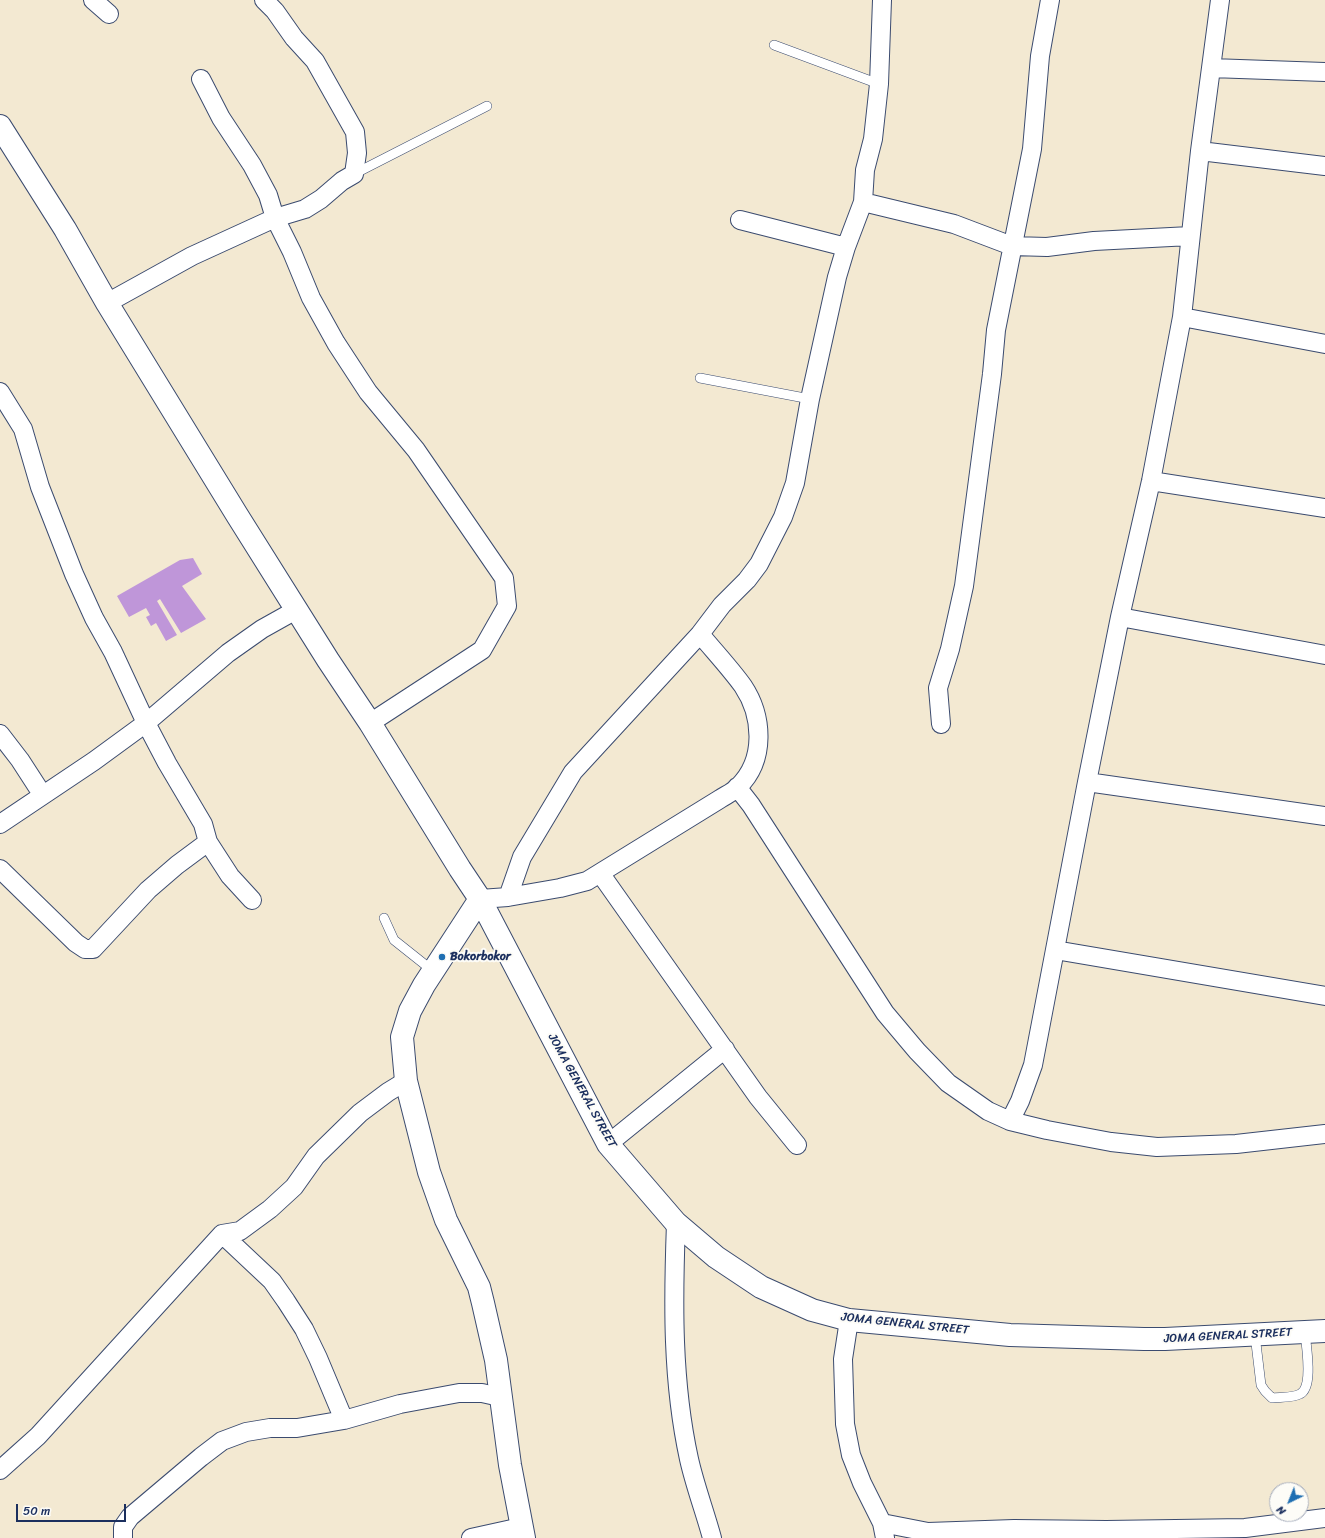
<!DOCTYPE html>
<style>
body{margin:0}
#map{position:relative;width:1325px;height:1538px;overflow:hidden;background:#f3e9d2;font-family:Sriracha,sans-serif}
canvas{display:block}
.north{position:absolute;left:1269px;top:1482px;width:40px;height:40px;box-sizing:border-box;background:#fdfcf7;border:1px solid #a3aaba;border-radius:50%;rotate:223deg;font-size:11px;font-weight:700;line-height:16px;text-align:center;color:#1b2f5e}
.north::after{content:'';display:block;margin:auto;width:14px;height:18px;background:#1f6fb2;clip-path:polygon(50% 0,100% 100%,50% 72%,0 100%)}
.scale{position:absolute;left:16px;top:1504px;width:110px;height:18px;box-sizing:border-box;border:2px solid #1b2f5e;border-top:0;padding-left:5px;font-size:12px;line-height:14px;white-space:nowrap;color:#1b2f5e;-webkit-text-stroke:3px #fdfcf7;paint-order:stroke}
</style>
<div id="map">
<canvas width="1325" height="1538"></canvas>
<div class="north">N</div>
<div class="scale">50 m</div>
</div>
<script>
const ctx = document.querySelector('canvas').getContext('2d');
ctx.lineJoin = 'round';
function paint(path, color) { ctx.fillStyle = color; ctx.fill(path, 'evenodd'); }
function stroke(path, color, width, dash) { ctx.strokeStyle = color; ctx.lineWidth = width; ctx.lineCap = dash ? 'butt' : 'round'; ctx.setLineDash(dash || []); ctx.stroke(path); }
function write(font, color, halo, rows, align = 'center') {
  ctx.font = font + ' Sriracha,sans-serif'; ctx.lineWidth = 4; ctx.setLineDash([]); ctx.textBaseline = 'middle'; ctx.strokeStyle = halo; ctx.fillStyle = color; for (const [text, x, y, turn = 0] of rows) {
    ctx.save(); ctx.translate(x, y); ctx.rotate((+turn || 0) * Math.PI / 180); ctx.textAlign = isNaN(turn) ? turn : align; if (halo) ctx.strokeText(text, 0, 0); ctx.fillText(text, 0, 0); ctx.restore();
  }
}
const building = new Path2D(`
 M193,558l9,16 -20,12 24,33 -25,14 -21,-34 -3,2 20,34 -11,6 -10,-18 -5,3 -5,-9 4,-2 -4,-7 -17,9 -12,-21 63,-36z`);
const lane = new Path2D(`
 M774,45l105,39
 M354,174l133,-68
 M700,378l110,21
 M384,918l10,22 39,31
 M1255,1335l6,50 4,6 7,7c8,-1 21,0 28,-4 14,-7 6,-48 5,-62`);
const street = new Path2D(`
 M93,0l16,14
 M1211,68l114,4
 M201,79l20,39 31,47 16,30 7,23 17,34 19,46 25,45 32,49 48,58 88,128 3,28 -25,44 -112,73
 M1200,151l125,15
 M863,202l91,22 58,22 35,1 47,-6 96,-5
 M740,220l106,27
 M107,303l85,-47 83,-38 30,-9 16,-10 21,-18 12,-7 3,-21 -2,-21 -40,-71 -21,-23 -19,-27 -11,-11
 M1182,317l143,27
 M0,392l23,37 17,58 34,87 20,44 19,34 33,71 21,40 36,61 5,18 22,34 22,24
 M1151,481l174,27
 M1120,617l205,38
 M941,724l-3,-36 12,-39 14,-63 28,-212 4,-44 36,-181 8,-93 10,-56
 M0,734l20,26 22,34
 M1087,782l238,34
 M737,787l14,18 134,208 32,38 31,32 40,28 22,10 37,9 64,12 46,5 79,-3 89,-10
 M0,824l94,-63 52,-38 82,-70 34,-24 34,-19
 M0,869l76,74 9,6h8l55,-59 29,-25 31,-23
 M600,873l158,224 39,48
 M508,897l52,-9 27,-7 133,-82c6,-4 13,-7 18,-12 28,-27 25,-71 5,-101 -13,-18 -29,-35 -43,-52
 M480,899l28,-2 14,-40 51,-85 127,-138 22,-29 25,-25 12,-16 24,-47 12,-34 15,-84 27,-122 9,-30 17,-45 2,-32 8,-31 6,-55 3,-84
 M1055,950l270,46
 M1010,1121l10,-20 13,-36 54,-283 33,-165 31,-136 31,-164 18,-166 20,-151
 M608,1144l117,-95
 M676,1223c-3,80 -4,158 13,236 6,27 16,53 23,79
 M222,1234l50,47 14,20 18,28 14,29 26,62
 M849,1320l-6,39 2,65 6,31 11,28 20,40 3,15
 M0,1470l38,-34 184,-202 18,-3 30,-22 24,-22 22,-31 44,-43 28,-21 18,-11
 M882,1523l46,9 86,-3 92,1 139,-2 80,-10
 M123,1538v-11l7,-10 71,-60 21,-16 24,-9 24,-4h27l47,-8 56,-16 59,-11h23l18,4
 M471,1538l50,-11`);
const secondary = new Path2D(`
 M0,126l65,103 42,74 130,212 91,145 42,63 90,146 20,30 128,245 68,79 40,34 45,30 51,23 37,10 161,15 134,4h21l160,-8
 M480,899l-56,86 -14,26 -8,26 4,44 23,91 17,48 33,67 4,16 13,57 14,105 14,73`);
const markers = [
 [442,957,4,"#1f6fb2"]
];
const poiNames = [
 ["Bokorbokor",450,957]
];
const streetNames = [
 ["JOMA GENERAL STREET",582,1091,61],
 ["JOMA GENERAL STREET",905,1324,6],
 ["JOMA GENERAL STREET",1228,1336,-3]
];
paint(building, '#bf96d9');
stroke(lane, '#3b4b6f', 10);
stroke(street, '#3b4b6f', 20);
stroke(secondary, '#3b4b6f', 24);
stroke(lane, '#fff', 9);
stroke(street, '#fff', 18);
stroke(secondary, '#fff', 22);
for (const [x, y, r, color] of markers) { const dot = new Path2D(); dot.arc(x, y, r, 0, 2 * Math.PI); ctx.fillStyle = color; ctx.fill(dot); stroke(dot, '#fdfcf7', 1.5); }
write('bold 12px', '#1b2f5e', '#fdfcf7', poiNames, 'left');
write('12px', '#1b2f5e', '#fdfcf7', streetNames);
</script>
